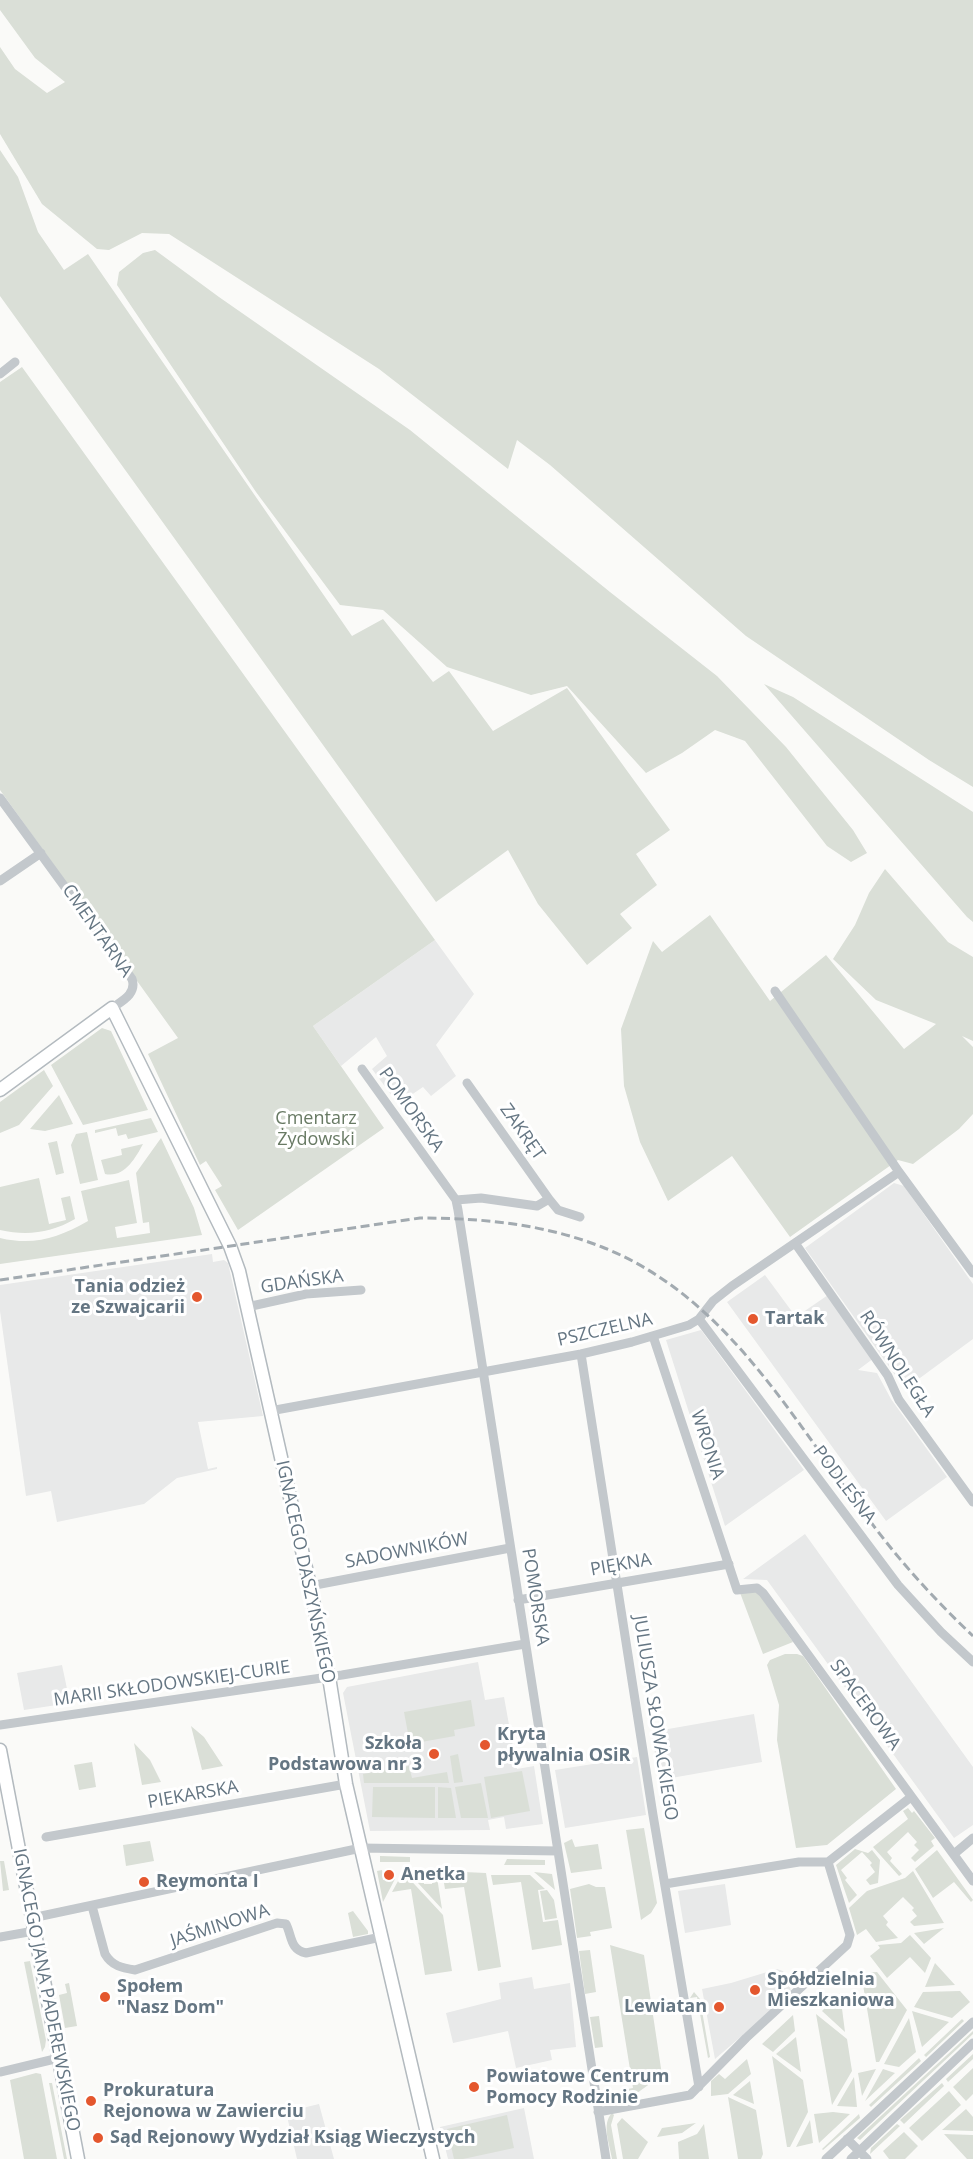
<!DOCTYPE html>
<meta charset="utf-8">
<style>
body{margin:0}
canvas{display:block;background:#fafaf8}
</style>
<canvas width="973" height="2159"></canvas>
<script>
const ctx = document.querySelector('canvas').getContext('2d');
ctx.lineJoin = 'round';
function paint(path, color) { ctx.fillStyle = color; ctx.fill(path, 'evenodd'); }
function stroke(path, color, width, dash) { ctx.strokeStyle = color; ctx.lineWidth = width; ctx.lineCap = dash ? 'butt' : 'round'; ctx.setLineDash(dash || []); ctx.stroke(path); }
function write(font, color, halo, rows, align = 'center') {
  ctx.font = font + ' "Open Sans",sans-serif'; ctx.lineWidth = 6; ctx.setLineDash([]); ctx.textBaseline = 'middle'; ctx.strokeStyle = halo; ctx.fillStyle = color; for (const [text, x, y, turn = 0] of rows) {
    ctx.save(); ctx.translate(x, y); ctx.rotate((+turn || 0) * Math.PI / 180); ctx.textAlign = isNaN(turn) ? turn : align; if (halo) ctx.strokeText(text, 0, 0); ctx.fillText(text, 0, 0); ctx.restore();
  }
}
const built = new Path2D(`
 M435,940l39,54 -38,51 20,31 -25,20 -8,-9 -25,17 -26,-35 15,-13 -11,-19 -35,29 -28,-40z
 M894,1183l10,3 69,98v55l-68,50 -100,-141z
 M212,1254l1,8 11,-2 4,3 35,153 -65,6 10,47 9,-2v2l-40,9 -33,26 -87,18 -6,-31 -25,5 -26,-185v-26z
 M765,1275l31,42 32,-22 46,63 -16,12 19,3 14,26 56,78 -61,44 -159,-219z
 M701,1330l103,140 -79,56 -59,-186z
 M805,1534l168,233v58l-19,13 -187,-258 -24,-1z
 M478,1662l7,38 19,-3 13,72 17,-3 9,58 -37,5 -2,-12 -16,3 2,10 -120,1 -27,-138 4,-6z
 M62,1665l8,38 -46,7 -7,-37z
 M754,1714l8,48 -102,18 -9,-48z
 M637,1757l9,58 -81,13 -10,-58z
 M725,1884l6,41 -46,8 -7,-42z
 M777,1969l6,2 7,16 1,5 -3,4 -73,63 -13,-70 29,-6z
 M532,1977l2,12 36,-6 6,64 -26,3 2,10 -36,8 -8,-37 -55,12 -7,-30 55,-14 -2,-16z
 M319,2104l15,55h-37l-11,-47z
 M524,2108l10,51h-86l-8,-32z`);
const green = new Path2D(`
 M0,0h973v787l-44,-27 -183,-124 -196,-171 -33,-25 -9,29 -129,-100 -210,-135 -27,-1 -33,17 -12,-1 -55,-45 -42,-70v-87l15,22 32,24 18,-11 -30,-24 -35,-48z
 M0,150l18,27 20,55 26,38 24,-16 264,382 31,-17 50,63 16,-11 44,60 74,-43 103,142 -34,24 21,31 -37,29 12,14 -45,37 -49,-61 -30,-54 -72,52 -436,-606z
 M155,250l64,47 191,133 200,162 107,84 69,71 67,83 14,23 -16,9 -24,-16 -82,-105 -30,-11 -33,23 -36,20 -79,-87 -36,9 -84,-28 -64,-57 -43,-5 -84,-113 -139,-207 2,-13 24,-19z
 M22,367l413,573 -122,86 71,102 -146,102 -23,-40 7,-4 -16,-25 -6,4 -52,-111 30,-16 -178,-248v-408z
 M764,684l29,13 180,115v110l-6,-5z
 M885,869l63,73 25,15v84l-11,-5 11,11v67l-14,15 -46,35 -15,-4 -108,77 -58,-81 -64,45 -28,-59 -16,-56 -3,-57 32,-88 9,11 48,-37 60,86 56,-46 78,94 32,-25 -60,-24 -43,-41 22,-34 14,-32z
 M102,1028l9,3 37,79 -65,15 -32,-60z
 M44,1070l9,16 -34,39 -19,8v-31z
 M59,1095l14,29 -28,7 -15,-2z
 M151,1118l7,14 -30,7 -2,-5 -8,2 -2,-8 -21,5v-3z
 M87,1132l11,48 -18,4 -9,-39 5,-11z
 M161,1138l33,70 8,27 -202,29v-26c34,8 58,0 88,-17l-7,-30 48,-11 8,43 -22,4 2,11 33,-5 -1,-11 -6,1 -7,-50z
 M57,1141l7,32 -8,2 -8,-32z
 M143,1144c-8,15 -19,34 -38,30l-4,-14 21,-5 -1,-6z
 M39,1178l10,46 17,-4 -5,-22 9,-2 5,23c-24,14 -48,17 -75,11v-43z
 M739,1590h13l7,4 34,48 -30,12z
 M785,1654h12l6,2 93,133 -69,56 -31,3 -19,-108 2,-35 -12,-40 3,-5z
 M471,1700l4,26 -21,4 1,6 -45,8 -6,-32z
 M191,1726l13,11 19,29 -21,4z
 M134,1743l16,17 11,22 -19,3z
 M458,1754l5,28 -9,1 -4,-27z
 M92,1762l4,25 -17,3 -5,-25z
 M409,1766l3,12 35,-6 2,11h-85l-1,-9z
 M522,1771l8,40 -39,7 -7,-41z
 M481,1783l7,35h-27l-6,-31z
 M373,1787h62v31l-63,-1z
 M438,1787l13,1 5,30h-18z
 M908,1808l4,5 2,-2 21,27 -4,3 3,5 -19,16 -4,-4 8,-8 -5,-5 3,-3 -9,-10 -21,20 5,6 -2,3 12,13 -3,2 -26,-29 35,-28 -5,-8z
 M644,1828l13,75 -6,10 -10,7 -15,-90z
 M572,1839l3,8 23,-3 4,25 -31,4 -7,-30z
 M150,1841l4,20 -28,5 -3,-21z
 M855,1849l13,4 4,-3 8,10 -2,23 -8,2 -4,-5 9,-8 -5,-7 2,-2 -10,-11 -21,18 6,8 -2,2 12,15 -8,8 -13,-38z
 M937,1850l36,50 -2,2 -17,-20 -21,16 -18,-29z
 M380,1856l30,1v5h-30z
 M507,1859l38,1v5h-41z
 M0,1861h4l5,29 -6,1z
 M382,1870l1,10 12,-1 -12,23 -6,-31z
 M406,1870h17l1,14h8v-13h4l6,38z
 M442,1871l44,2 15,94 -23,4 -14,-84 -19,2z
 M913,1871l31,52 -30,3 -4,-4 7,-6 -5,-6 2,-2 -11,-11 -20,19 5,6 -2,3 12,13 -22,4 -10,-13 -9,6 -8,-27 18,-17 38,-13z
 M403,1872l40,43 9,56 -27,4 -14,-86 -19,3z
 M534,1872l18,2 3,16z
 M491,1875h39l15,14 -7,1 5,32 15,-2 4,25 -30,5 -11,-68 -28,3z
 M589,1884l7,3h9l7,41 -22,4 1,4 -14,2 -7,-49z
 M547,1890l7,10 3,18 -12,2 -5,-29z
 M353,1911l15,20v3l-15,3 -5,-24z
 M944,1928l-20,16 -10,-11z
 M910,1935l21,23 -6,15 -15,-16 -23,21 -17,-22 10,-8 -2,-3 23,-2z
 M610,1945l34,10 18,120 -29,21 -11,-6 11,-2z
 M590,1950l6,42 -11,2 -6,-43z
 M30,1961l16,79 -1,7 -3,5 -18,-90z
 M935,1963l20,22 -30,2z
 M877,1972l30,38 -28,52h-3l-15,-89z
 M69,1983l8,43 -12,2 -6,-33 8,-2 -2,-9z
 M960,1991l10,11 -18,16 -38,-11 9,-15z
 M694,1992l6,7 10,58 -2,1 -11,-61 -7,1z
 M840,1993l5,39 -23,-21z
 M912,2011l37,11 -27,25z
 M816,2014l31,25 5,32 -20,34z
 M793,2015l2,16 -22,21 -11,-8z
 M599,2016l4,31 -8,1 -5,-31z
 M909,2018l7,34 -17,15 -15,-3z
 M962,2019l2,2 -38,36 -2,-2z
 M973,2031v3l-113,106 -3,-2z
 M796,2037l5,35 -25,-18z
 M973,2054v5l-25,23 -2,-3z
 M772,2056l31,24 5,32 -18,35h-3z
 M919,2058l2,3 -50,46 -2,-2z
 M747,2059l4,15 -23,20 -17,2v-15l8,-7 6,5z
 M973,2068v26l-7,7 -13,-14z
 M876,2069l-14,27 -4,-23z
 M883,2069l12,4 -30,28z
 M36,2073l5,1 16,85h-33l-14,-79z
 M854,2077l3,30 -20,-1z
 M750,2081l4,23 -21,-9z
 M49,2083h3l15,76h-3z
 M942,2083l2,3 -40,38 -4,-4z
 M949,2091l12,14 -39,36 -13,-13z
 M728,2097l28,13 7,44 -2,5h-23z
 M966,2109l7,8v14l-31,-1z
 M833,2112l17,2 -31,29 -5,-29z
 M612,2113l2,2 -3,10 6,34h-5c-2,-14 -11,-35 0,-46z
 M859,2114l1,4 -37,32 -1,-1z
 M507,2115l7,33 -51,11h-9l-7,-30z
 M622,2118l26,24 -10,17h-15l-6,-35z
 M810,2120l3,23 -17,4z
 M696,2123l-14,10 -25,4 5,-9z
 M704,2124l5,35h-30l-1,-17 19,-8z
 M897,2124l3,2 -30,28 1,-6z
 M904,2132l14,14 -13,13h-16l-6,-8z
 M944,2134l29,1v24h-6z`);
const street = new Path2D(`
 M0,374l15,-12
 M0,798l132,181c5,15 -10,22 -20,29
 M0,881l41,-28
 M775,991l124,181 74,101
 M362,1069l94,131 2,10 148,949
 M549,1199l9,11 22,7
 M456,1200l25,-2 56,8 12,-7 -82,-116
 M795,1243l93,133 11,24 74,102
 M247,1307l59,-13 55,-4
 M699,1319l199,266 43,47 32,30
 M653,1336l84,254 20,-2 6,5 210,288
 M581,1354l72,461 46,272
 M270,1411l311,-57 51,-12 57,-17 10,-6 14,-18 19,-15 167,-114
 M310,1586l200,-38
 M518,1600l211,-36
 M0,1725l342,-50 183,-31
 M46,1837l300,-53
 M954,1854l19,-16
 M665,1884l134,-22h29
 M92,1906l13,48c7,12 17,14 30,16l142,-47 9,1c6,12 4,26 20,29l75,-16
 M32,1918l329,-70 197,3
 M0,1937l34,-6
 M0,2072l59,-14
 M598,2112l92,-17 56,-57 101,-93 3,-10 -22,-73 83,-65
 M847,2139l20,20
 M826,2159l147,-137
 M851,2159l122,-116`);
const secondary = new Path2D(`
 M0,1090l112,-82 118,238 9,25 71,315 19,91 17,107 87,375
 M0,1750l78,409`);
const rail = new Path2D(`
 M0,1280l420,-62c62,0 124,6 182,29 127,50 192,176 271,278 30,40 64,77 100,111`);
const markers = [
 [197,1297,6,"#e4572e"],
 [753,1319,6,"#e4572e"],
 [485,1745,6,"#e4572e"],
 [434,1754,6,"#e4572e"],
 [389,1875,6,"#e4572e"],
 [144,1882,6,"#e4572e"],
 [755,1990,6,"#e4572e"],
 [105,1997,6,"#e4572e"],
 [719,2007,6,"#e4572e"],
 [474,2087,6,"#e4572e"],
 [91,2101,6,"#e4572e"],
 [98,2138,6,"#e4572e"]
];
const streetNames = [
 ["CMENTARNA",97,931,55],
 ["POMORSKA",411,1110,55],
 ["ZAKRĘT",522,1132,55],
 ["GDAŃSKA",302,1282,-8],
 ["PSZCZELNA",605,1330,-13],
 ["RÓWNOLEGŁA",897,1364,57],
 ["WRONIA",707,1445,72],
 ["PODLEŚNA",844,1485,53],
 ["SADOWNIKÓW",407,1551,-11],
 ["PIĘKNA",621,1565,-10],
 ["IGNACEGO DASZYŃSKIEGO",305,1572,78],
 ["POMORSKA",535,1597,81],
 ["MARII SKŁODOWSKIEJ-CURIE",172,1684,-8],
 ["SPACEROWA",865,1705,54],
 ["JULIUSZA SŁOWACKIEGO",655,1718,81],
 ["PIEKARSKA",193,1795,-10],
 ["JAŚMINOWA",220,1926,-18],
 ["IGNACEGO JANA PADEREWSKIEGO",46,1990,79]
];
const parkNames = [
 ["Cmentarz",316,1119],
 ["Żydowski",316,1140]
];
const poiNames = [
 ["Tania odzież",185,1287,"right"],
 ["ze Szwajcarii",185,1308,"right"],
 ["Tartak",765,1319],
 ["Kryta",497,1735],
 ["pływalnia OSiR",497,1756],
 ["Szkoła",422,1744,"right"],
 ["Podstawowa nr 3",422,1765,"right"],
 ["Anetka",401,1875],
 ["Reymonta I",156,1882],
 ["Spółdzielnia",767,1980],
 ["Mieszkaniowa",767,2001],
 ["Społem",117,1987],
 ["\"Nasz Dom\"",117,2008],
 ["Lewiatan",707,2007,"right"],
 ["Powiatowe Centrum",486,2077],
 ["Pomocy Rodzinie",486,2098],
 ["Prokuratura",103,2091],
 ["Rejonowa w Zawierciu",103,2112],
 ["Sąd Rejonowy Wydział Ksiąg Wieczystych",110,2138]
];
paint(built, '#e8e9e9');
paint(green, '#dadfd7');
stroke(secondary, '#b3babf', 15);
stroke(street, '#c3c8cc', 9);
stroke(secondary, '#fff', 12);
stroke(rail, '#a2aab0', 3, [9, 4.5]);
for (const [x, y, r, color] of markers) { const dot = new Path2D(); dot.arc(x, y, r, 0, 2 * Math.PI); ctx.fillStyle = color; ctx.fill(dot); stroke(dot, '#fff', 2); }
write('18px', '#657683', '#fff', streetNames);
write('18px', '#687a64', '#fff', parkNames);
write('bold 18px', '#657683', '#fff', poiNames, 'left');
</script>
